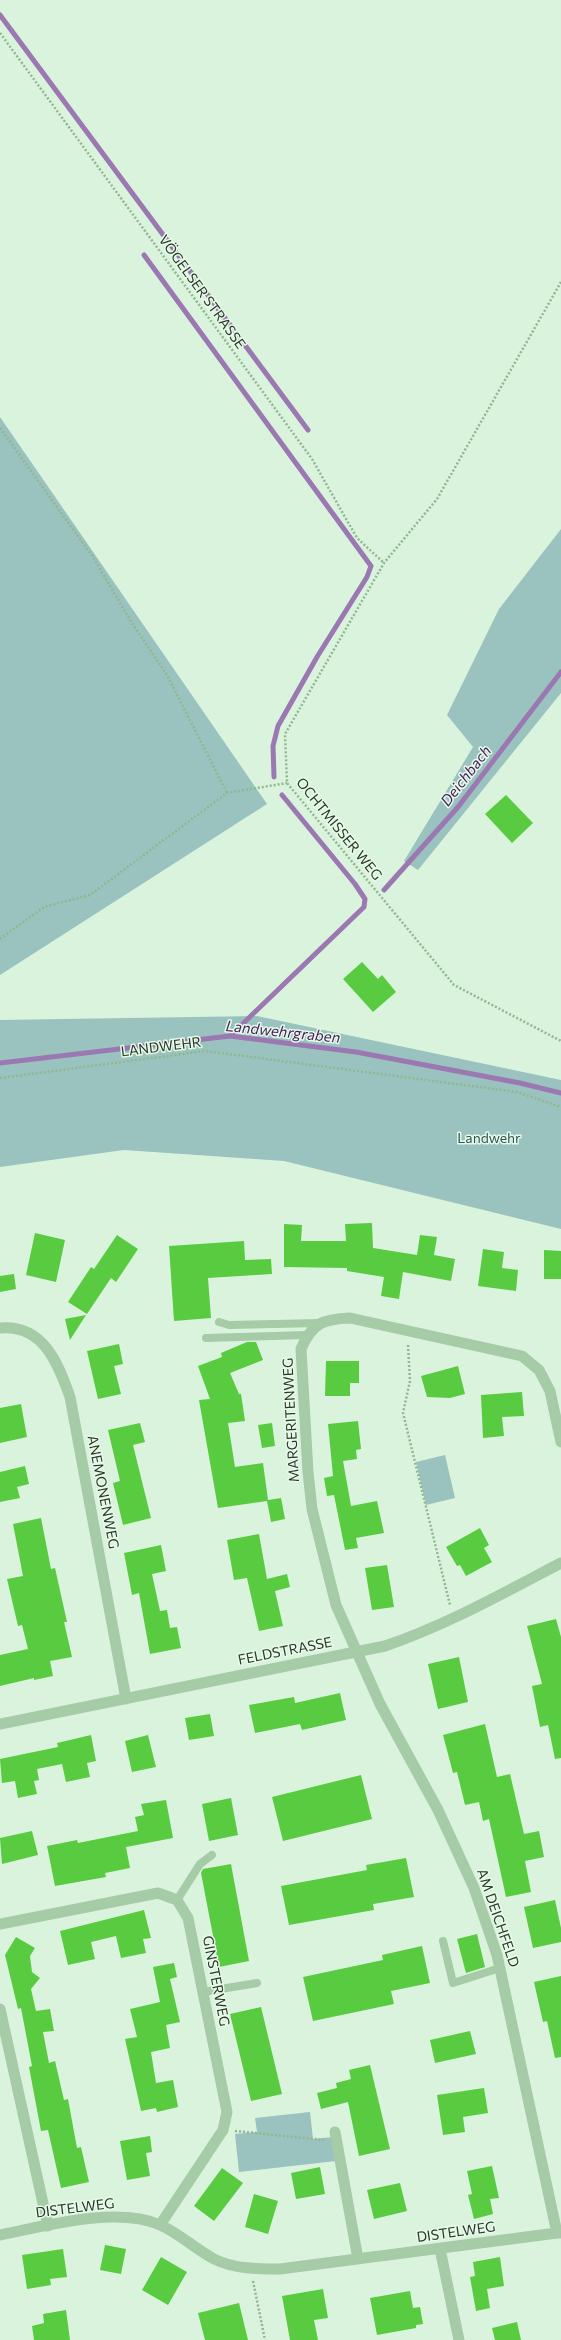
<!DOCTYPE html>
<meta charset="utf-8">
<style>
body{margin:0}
canvas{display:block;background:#daf3dd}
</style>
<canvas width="561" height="2340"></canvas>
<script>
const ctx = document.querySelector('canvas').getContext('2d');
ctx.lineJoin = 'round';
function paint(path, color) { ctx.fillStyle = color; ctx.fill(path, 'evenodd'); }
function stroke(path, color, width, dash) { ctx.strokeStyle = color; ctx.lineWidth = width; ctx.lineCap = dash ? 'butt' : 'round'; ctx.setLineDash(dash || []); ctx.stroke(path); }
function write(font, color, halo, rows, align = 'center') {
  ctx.font = font + ' Commissioner,sans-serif'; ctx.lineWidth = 3; ctx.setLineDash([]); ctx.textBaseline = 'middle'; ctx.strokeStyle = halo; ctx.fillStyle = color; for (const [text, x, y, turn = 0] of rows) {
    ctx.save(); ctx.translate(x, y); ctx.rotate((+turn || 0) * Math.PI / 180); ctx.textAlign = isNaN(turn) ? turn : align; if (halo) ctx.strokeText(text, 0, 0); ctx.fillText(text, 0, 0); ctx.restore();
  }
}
const green = new Path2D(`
 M0,417l267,387 -267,171z
 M561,529v164l-143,177 -14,-9 69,-114 -26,-32 52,-106z
 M257,1016l304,64v149l-277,-68 -160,-11 -124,17v-147z
 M445,1455l10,43 -29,7 -10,-43z
 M310,2112l3,27 20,-2 3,24 -97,11 -4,-38 22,-2 -2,-14z`);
const stream = new Path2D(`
 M0,15l308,415
 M144,255l227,311 -4,11 -50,80 -39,69 -5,20 1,31
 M384,890l74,-83 103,-135
 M230,1036l134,-129 1,-8 -10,-15 -73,-89
 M0,1063l230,-27 126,16 164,31 41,10`);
const building = new Path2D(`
 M506,795l27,28 -21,20 -27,-29z
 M362,962l16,17 4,-4 14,17 -23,20 -30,-33z
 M372,1223l1,25 44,7 3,-20 17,2 -3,18 21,4 -4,22 -48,-9 -4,27 -18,-3 3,-19 -37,-6v-3l-63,-1v-43l18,1 -1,16h45l-1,-17z
 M35,1233l30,7 -9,42 -30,-7z
 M117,1235l21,14 -22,33 -5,-4 -24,36 -19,-12 23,-35 3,2z
 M244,1241l1,19 26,-1 1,15 -64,4 3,40 -37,3 -5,-75z
 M483,1249l21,3 -2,16 16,2 -2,21 -38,-5z
 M544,1250l17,1v28h-17z
 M14,1274l2,15 -16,3v-16z
 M86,1315l-16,25 -5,-21z
 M247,1342h9l7,18 -33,13 9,21h2l4,27 -17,2 7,44 28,-4 5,37 13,-2 4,21 -14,3 -4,-21 -49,7 -19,-108 11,-1 -12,-33 24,-9 -1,-4z
 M119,1344l4,20 -9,2 7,28 -23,5 -11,-48z
 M326,1361h33v22h-9v13h-25z
 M458,1366l7,28 -15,4 -23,-1 -6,-21z
 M522,1392l2,24 -22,1 2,19 -21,2 -2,-43z
 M21,1404l6,33 -27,6v-35z
 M358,1421l3,28 -5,1 1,9 -14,2 8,45 26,-5 7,32 -28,5 2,10 -13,2 -11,-55 -7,1 -3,-18 9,-2 -5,-52z
 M140,1423l5,19 -12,3 18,73 -28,7 -10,-42 7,-2 -12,-51z
 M272,1423l3,23 -13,2 -4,-23z
 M25,1466l4,18 -12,3 3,11 -20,4v-30z
 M41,1518l10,51 4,-1 12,54h-3l8,35 -22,4 3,15 -19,4v-2l-34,8v-31l28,-6 -6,-24 -4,1 -11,-47 16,-3 -10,-52z
 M480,1528l9,17 -5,3 8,14 -26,14 -6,-11 -3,1 -11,-19z
 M259,1534l8,45 20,-5 3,13 -15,4 8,35 -24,5 -12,-53 -13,2 -7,-40z
 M161,1545l5,26 -14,3 8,37 7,-1 3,18 7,-1 4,21 -31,6 -11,-61 -7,2 -8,-42z
 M387,1565l7,42 -22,3 -7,-42z
 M556,1619l5,18v121l-6,1 -7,-34 -8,2 -8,-41 10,-2 -15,-58z
 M459,1657l9,45 -30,7 -10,-45z
 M340,1693l6,27 -44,10 -2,-6 -45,9 -6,-28 45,-8 1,6z
 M210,1714l4,22 -25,4 -4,-22z
 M485,1724l12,53 13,-3 14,60 15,-3 5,26 -19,4 6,31 -25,5 -17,-78 -6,2 -4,-19 -14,3 -8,-33 -4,1 -10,-38z
 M91,1735l5,26 -9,2 3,14 -24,5 -4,-18 -25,5 2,11 -5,1 3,13 -19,4 -3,-17 -13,2 -2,-24 58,-12 -1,-4z
 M148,1735l8,32 -24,5 -7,-31z
 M361,1775l11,44 -89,22 -11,-44z
 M231,1798l7,37 -29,6 -7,-37z
 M166,1800l7,38 -47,9 4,21 -25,5 1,4 -51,9 -8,-40 30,-6 1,3 60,-12 -3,-14 9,-2 -3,-11z
 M32,1831l6,24 -36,9 -2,-26z
 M406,1858l8,39 -41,7 1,6 -85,15 -8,-39 86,-16 -1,-5z
 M231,1864l18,97 -30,6 -18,-94 2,-4z
 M555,1900l6,28v14l-28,6 -9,-41z
 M144,1910l7,28 -8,1 3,14 -25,5 -5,-22 -25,6 4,17 -27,6 -8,-34z
 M477,1934l8,33 -19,6 -9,-34z
 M16,1937l19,11 -5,8 2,16 8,6 -9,11 5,22 14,-2 4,22 -11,1 6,31 6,-2 9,39 4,-1 9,49 4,-1 8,35 -28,6 -13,-58 -7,1 -12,-64 3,-1 -11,-58 -3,1 -13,-54z
 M422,1946l8,37 -39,8 3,13 -81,17 -10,-44 80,-17 -1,-5z
 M174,1963l3,14 -7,2 10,43 -14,3 4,23 -19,4 5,31 17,-3 5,27 -21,5 -1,-4 -15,3 -16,-72 12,-2 -7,-28 30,-7 -7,-35z
 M561,1976v81l-6,1 -8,-37 -4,1 -9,-40z
 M261,2007l21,87 -31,7 -21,-87z
 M470,2031l6,23 -41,9 -5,-23z
 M370,2065l20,84 -31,7 -11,-54 -27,7 -4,-16 20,-5 -1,-5 15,-4 -2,-9z
 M484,2088l4,25 -25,4 2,15 -22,3 -6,-40z
 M150,2136l2,16 -6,1 4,23 -23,4 -7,-39z
 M492,2166l7,32 -9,1 3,15 -19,5 -6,-24 4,-1 -5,-23z
 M320,2167l5,27 -29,5 -5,-26z
 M222,2168l21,15 -29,38 -20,-15z
 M400,2183l7,28 -33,8 -7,-29z
 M254,2194l24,7 -10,33 -23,-7z
 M105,2245l21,4 -5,25 -21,-4z
 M63,2249l4,28 -17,2 1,6 -24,4 -5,-34z
 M161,2257l26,15 -19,33 -26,-15z
 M500,2257l4,29 -17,3 3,19 -14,3 -6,-34 5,-1 -2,-14z
 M323,2289l5,29 -14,2 4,20h-28l-8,-44z
 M410,2291l3,17 7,-1 3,17 -7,1v3l-39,7 -7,-37z
 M239,2303l9,37h-43l-7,-27z
 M66,2310l4,30h-36l-2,-14 12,-3 -1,-9z
 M517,2322l4,18h-26l-3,-12z`);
const path = new Path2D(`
 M0,33l312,426 45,79 27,25
 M561,282l-124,217 -53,64 -99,171 2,49 167,202 107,56
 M0,428l93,129 37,63 37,55 60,118
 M0,939l44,-32 46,-12 137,-102 60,-10
 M0,1078l206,-27 311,41 44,15
 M408,1345l2,36 -7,32 47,192
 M235,2131l89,9
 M253,2281l12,59`);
const service = new Path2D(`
 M219,1322l10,3 90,-2
 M206,1338l101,-3
 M177,1900l23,-36 12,-9
 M443,1941l10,42 47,-15
 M203,1992l54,-9`);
const minor = new Path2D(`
 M0,1328c43,-4 58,35 70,69l56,302
 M561,1442l-11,-51 -11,-21 -17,-14 -172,-38c-27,1 -38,5 -49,31l7,123 4,37 24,96 44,99 58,106 36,78 23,67 60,278h4
 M0,1724l385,-78c62,-21 118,-53 176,-83
 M0,1924l158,-31 19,7 11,18 39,194 -4,18 -63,95
 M0,2009l48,217
 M335,2132l23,127
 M0,2235c46,-9 116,-29 160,-10 19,8 35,24 54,34 20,10 44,10 66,10l277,-36
 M440,2249l19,91`);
const streetNames = [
 ["VÖGELSER STRASSE",202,292,54],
 ["OCHTMISSER WEG",339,829,51],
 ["LANDWEHR",161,1047,-7],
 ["MARGERITENWEG",291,1420,-93],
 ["ANEMONENWEG",103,1492,79],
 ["FELDSTRASSE",285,1651,-11],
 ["AM DEICHFELD",498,1918,71],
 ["GINSTERWEG",216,1981,79],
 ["DISTELWEG",75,2208,-7],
 ["DISTELWEG",456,2232,-8]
];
const parkNames = [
 ["Landwehr",489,1138]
];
const waterNames = [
 ["Deichbach",466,776,-52],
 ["Landwehrgraben",283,1032,6]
];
paint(green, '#9ac3bf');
stroke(stream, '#9b78b1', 5);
paint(building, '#59cb40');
stroke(path, '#90b790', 2.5, [2, 2]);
stroke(service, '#a6cba7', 8);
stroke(minor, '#a6cba7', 11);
write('14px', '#293727', '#e7fae9', streetNames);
write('14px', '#2a5654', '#e7fae9', parkNames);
write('italic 15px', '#441b5a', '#e7fae9', waterNames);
</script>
